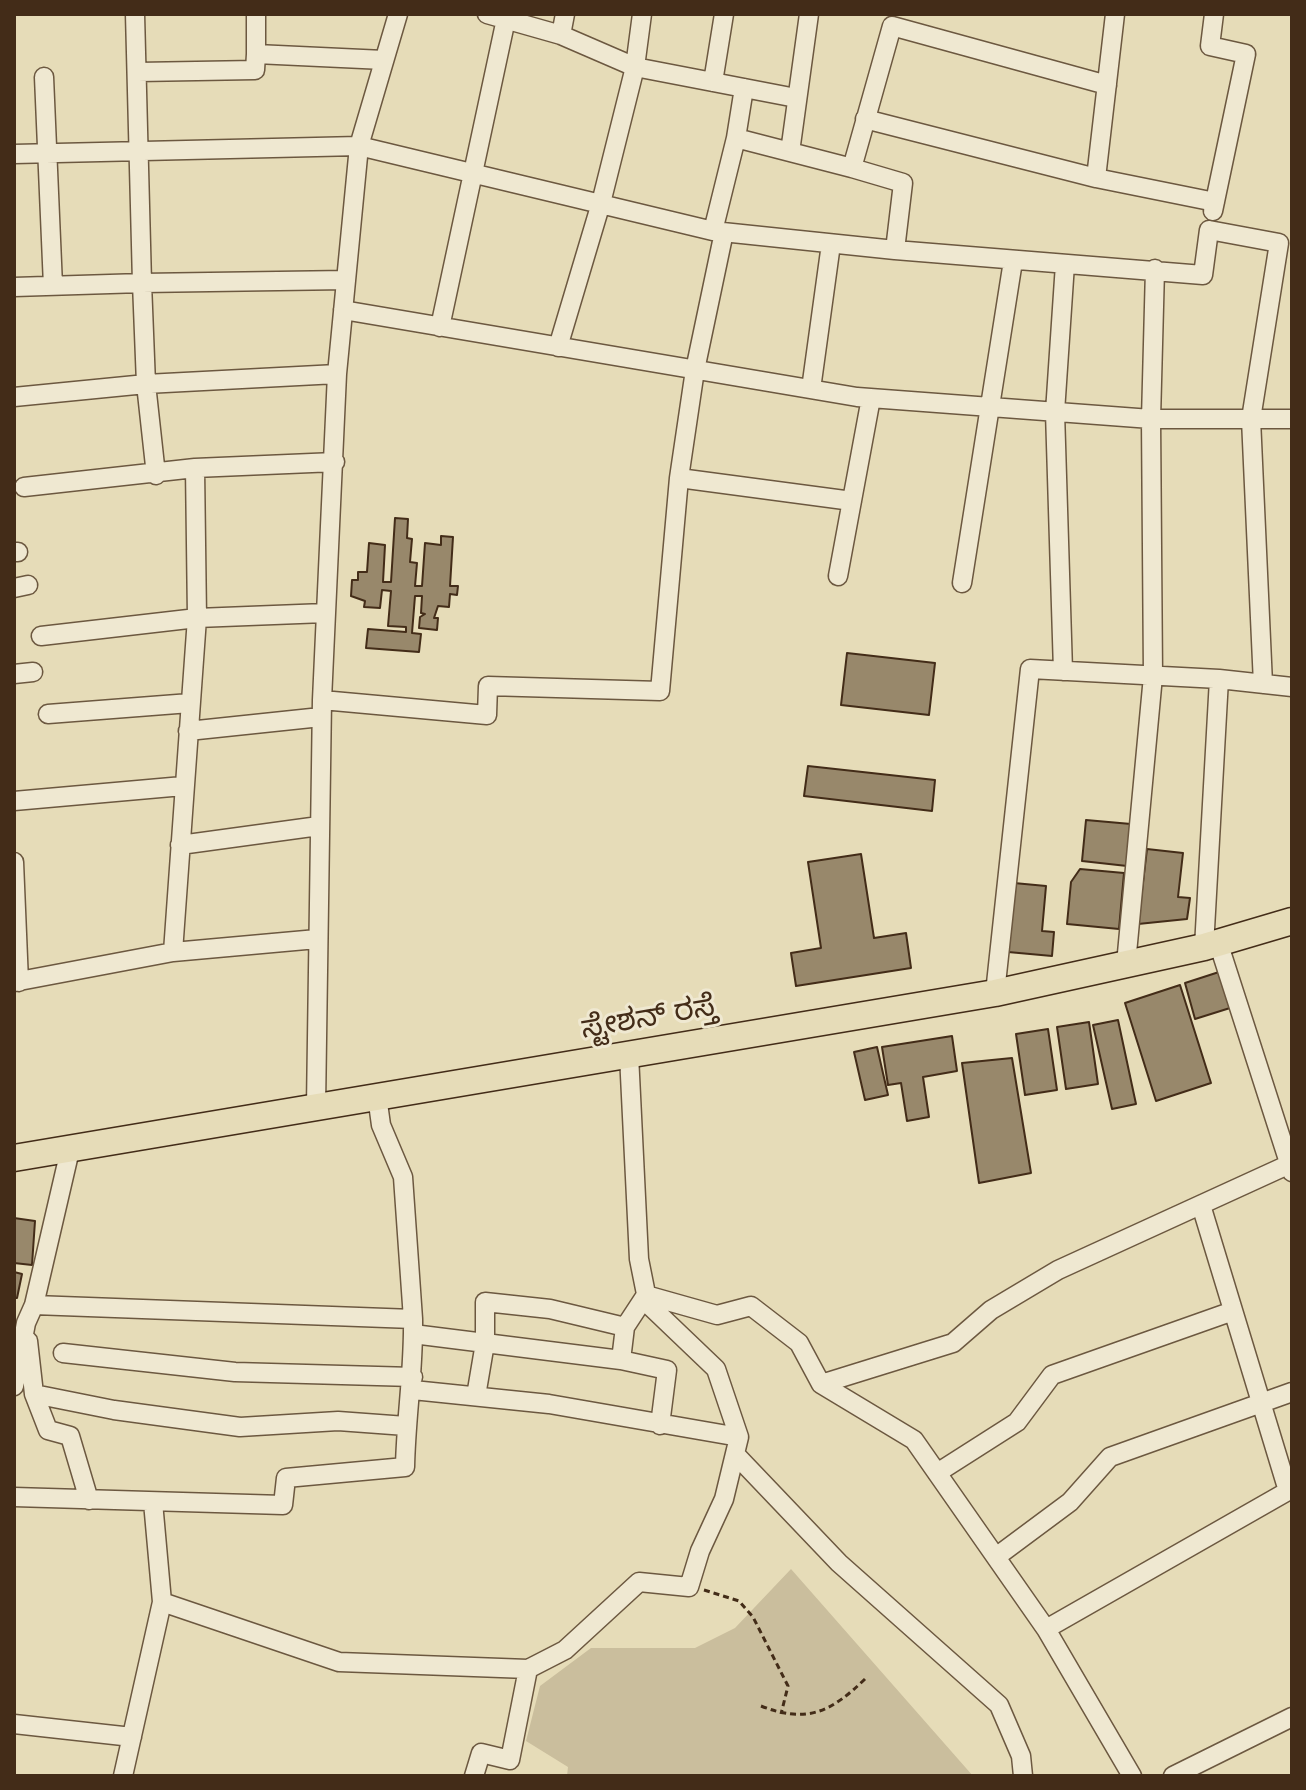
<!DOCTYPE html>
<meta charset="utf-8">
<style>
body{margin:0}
#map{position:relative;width:1306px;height:1790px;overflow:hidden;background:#e6dcb8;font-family:"Old Standard TT",serif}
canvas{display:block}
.frame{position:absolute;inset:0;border:16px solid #432c18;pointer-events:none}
</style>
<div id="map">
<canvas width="1306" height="1790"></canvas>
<div class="frame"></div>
</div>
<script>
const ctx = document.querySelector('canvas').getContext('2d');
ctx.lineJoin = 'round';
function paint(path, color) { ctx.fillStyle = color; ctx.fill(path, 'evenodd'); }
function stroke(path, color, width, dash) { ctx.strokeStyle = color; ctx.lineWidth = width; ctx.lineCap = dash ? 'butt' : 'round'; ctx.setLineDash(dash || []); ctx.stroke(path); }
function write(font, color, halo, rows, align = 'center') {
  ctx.font = font + ' "Old Standard TT","Noto Sans Kannada",serif'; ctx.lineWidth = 6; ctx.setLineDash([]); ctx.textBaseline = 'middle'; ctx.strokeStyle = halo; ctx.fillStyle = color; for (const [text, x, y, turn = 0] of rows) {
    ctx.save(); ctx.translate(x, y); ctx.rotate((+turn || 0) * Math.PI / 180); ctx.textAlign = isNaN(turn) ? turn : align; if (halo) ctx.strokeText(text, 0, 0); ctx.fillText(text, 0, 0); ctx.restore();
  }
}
const green = new Path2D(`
 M791,1569l182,207h-406l1,-9 -42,-26 14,-55 51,-38h104l40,-20z`);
const building = new Path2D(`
 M395,518l13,1 -1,19 5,1 -2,23 7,1 -2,23h7l3,-43 16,2v-9l12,1 -3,49h8l-1,9 -7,-1 -1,13 -11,-1 -4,12h4l-1,12 -18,-2 1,-11 5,-3 -4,-1 1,-17h-7l-3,37 9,1 -2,18 -53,-4 2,-19 38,3v-5l-18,-1 3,-35 -9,-1 -2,18 -16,-1 1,-6 -14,-5 1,-16h6v-8h9l2,-29 16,2 -2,37h8z
 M847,653l88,10 -6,52 -88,-10z
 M808,766l127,14 -3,31 -128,-15z
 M1086,820l45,4 -4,42 -45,-5z
 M1147,849l36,4 -5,44 12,1 -3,21 -49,5z
 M861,854l13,84 32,-5 5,35 -115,18 -5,-33 30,-5 -13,-86z
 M1080,869l44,4 -5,56 -52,-5 4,-42z
 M1014,883l32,3 -4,45 12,1 -2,24 -44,-4z
 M1219,972l11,36 -35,11 -10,-36z
 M1180,985l31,98 -55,18 -31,-98z
 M1118,1020l18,84 -24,5 -19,-84z
 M1089,1022l9,62 -32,5 -9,-62z
 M1048,1029l9,61 -32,5 -9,-61z
 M952,1036l5,35 -34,6 6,40 -22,4 -6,-38 -13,2 -6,-38z
 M877,1047l11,48 -23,5 -11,-48z
 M1012,1058l19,115 -52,10 -17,-120z
 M14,1218l21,3 -3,44 -18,-2z
 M14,1272l8,2 -5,24h-3z`);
const path = new Path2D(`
 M704,1590l35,11 14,16 35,69 -7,28
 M761,1706c46,18 70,6 104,-27`);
const minor = new Path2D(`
 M135,14l7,269 204,-3
 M256,14v40l128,6
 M487,14l74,21
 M642,14l-7,53 161,31
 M1115,14l-19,164 119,24
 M138,72l117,-2 1,-16
 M44,77l9,209
 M713,82l11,-68
 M865,119l231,59
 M736,138l8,-50
 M790,152l19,-138
 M14,154l345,-8 354,85 182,19 308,25 6,-45 70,13 -28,176 12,265
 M852,168l51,15 -8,67
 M1213,211l33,-157 -36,-8 4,-32
 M713,231l23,-93 116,30 40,-142 215,59
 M724,232l-29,138 -16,108 173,23
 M14,287l128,-4 4,101 10,91
 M343,310l514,87 294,22h141
 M440,327l66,-308
 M558,347l43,-144 34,-136 -74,-32 4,-21
 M811,389l20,-145
 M14,397l132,-13 191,-10
 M24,487l171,-19 140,-6
 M14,552h4
 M838,576l33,-178
 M962,583l51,-322
 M14,588l14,-3
 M41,636l156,-18 128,-5
 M1063,671l-8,-259 10,-148
 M14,674l19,-2
 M1219,679l73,8
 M322,700l165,15 1,-29 172,5 19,-213
 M48,714l142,-11
 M188,731l133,-14
 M14,801l169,-15
 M180,845l139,-19
 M14,862l5,120
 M1218,942l74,230
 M173,952l24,-334 -2,-150
 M1126,964l27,-288 -2,-257 4,-150
 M14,982l159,-30 144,-13
 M995,993l35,-324 189,10 -15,268
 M377,1096l4,29 22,52 10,142
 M316,1106l6,-406 15,-326 22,-228 39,-132
 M413,1334l208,26 4,-33 21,-32 71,20 34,-9 48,37 22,41 93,56 132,189 242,-138 -87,-286
 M28,1341l6,53 14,36 22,6 19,64
 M63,1353l172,19 178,5
 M621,1360l46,10 -7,55
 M821,1384l132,-41 38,-33 67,-40 234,-107
 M14,1386l12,-63 8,-18 36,-155
 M413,1390l136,14 190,33
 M34,1394l80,16 126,17 98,-6 68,5
 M476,1396l9,-53v-41l65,7 75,18
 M735,1454l104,109 160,142 22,51 2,20
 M937,1473l80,-51 35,-47 181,-64
 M14,1497l269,8 3,-27 119,-11c1,-50 9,-98 8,-148l-379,-14
 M996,1557l74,-55 40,-45 182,-65
 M162,1602l177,60 189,7
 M1046,1629l86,147
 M14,1724l118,13
 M123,1776l39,-174 -9,-100
 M474,1776l7,-23 29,7 18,-91 37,-19 74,-68 50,5 11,-36 24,-52 15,-62 -23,-68 -68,-65 -9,-45 -10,-204
 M1173,1776l119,-59`);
const highway = new Path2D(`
 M14,1158l981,-165 209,-46 88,-26`);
const streetNames = [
 ["ಸ್ಟೇಶನ್ ರಸ್ತೆ",649,1018,-10]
];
paint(green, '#cabe9d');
paint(building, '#98886b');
stroke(building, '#432c18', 2);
stroke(minor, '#6c5840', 21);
stroke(highway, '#432c18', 29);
stroke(path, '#432c18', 3, [6, 4]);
stroke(minor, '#efe8d1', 18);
stroke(highway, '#e6dcb8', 26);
write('30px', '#432c18', '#efe8d1', streetNames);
</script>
